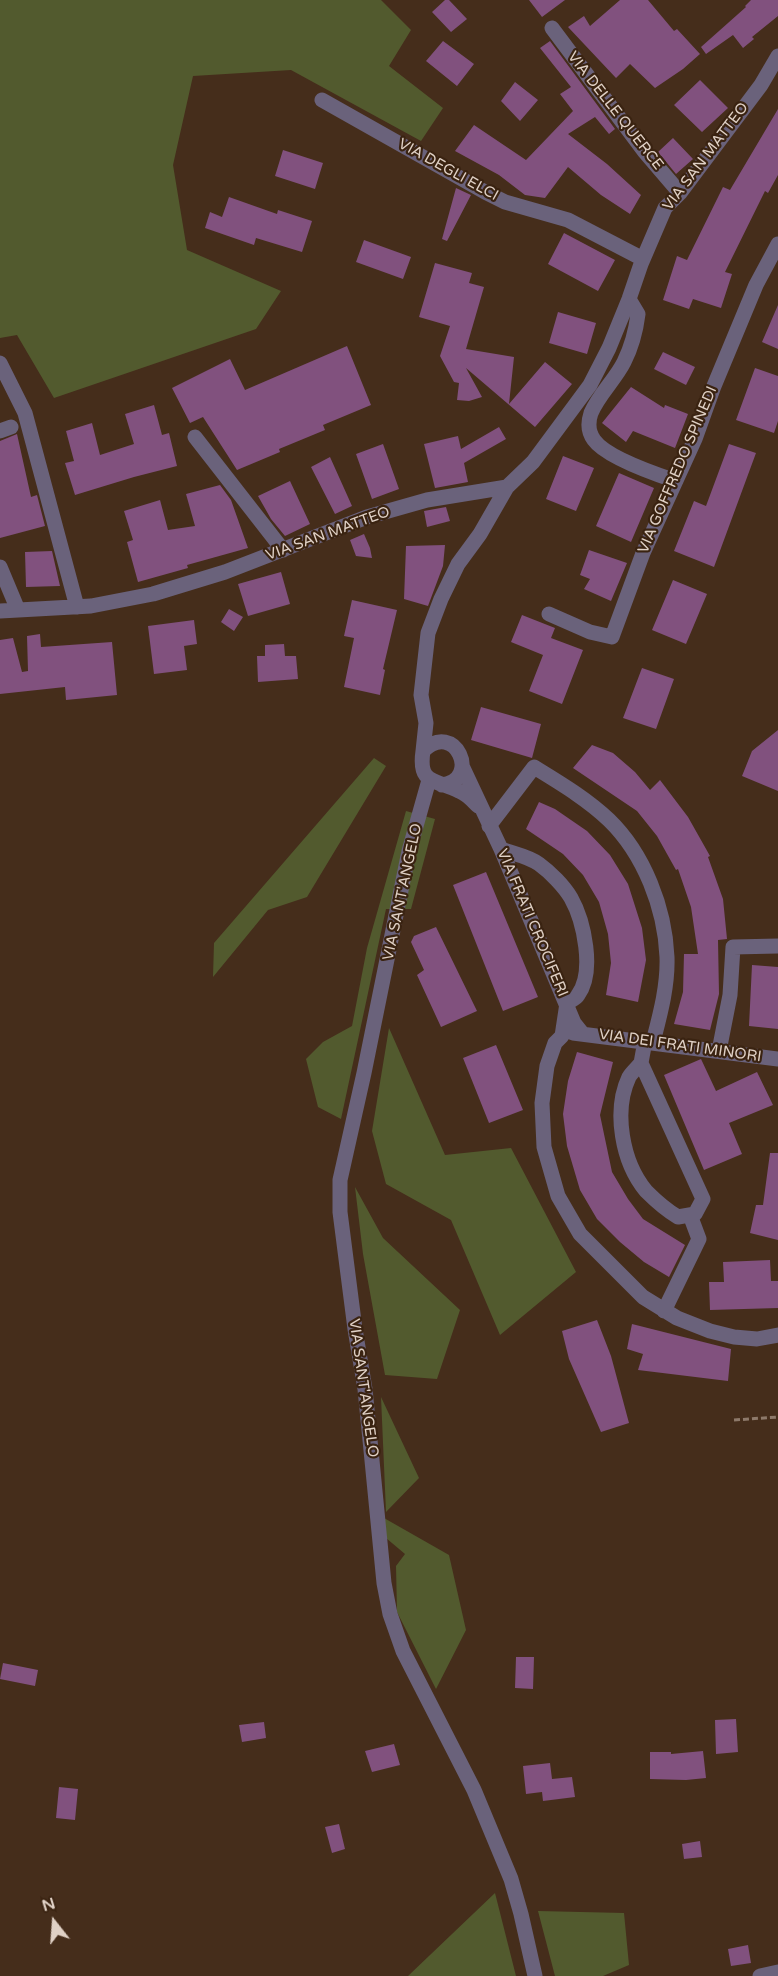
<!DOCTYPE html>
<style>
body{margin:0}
#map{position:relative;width:778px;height:1976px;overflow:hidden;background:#452d1b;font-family:"Varela Round",sans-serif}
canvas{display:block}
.north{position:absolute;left:24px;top:1892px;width:60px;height:60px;-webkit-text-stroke:4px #3a2311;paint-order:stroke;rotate:343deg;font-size:16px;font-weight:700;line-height:24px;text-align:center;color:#e0d1c6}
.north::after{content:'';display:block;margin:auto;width:21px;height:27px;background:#e0d1c6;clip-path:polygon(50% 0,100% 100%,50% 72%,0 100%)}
</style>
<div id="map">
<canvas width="778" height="1976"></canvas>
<div class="north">N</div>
</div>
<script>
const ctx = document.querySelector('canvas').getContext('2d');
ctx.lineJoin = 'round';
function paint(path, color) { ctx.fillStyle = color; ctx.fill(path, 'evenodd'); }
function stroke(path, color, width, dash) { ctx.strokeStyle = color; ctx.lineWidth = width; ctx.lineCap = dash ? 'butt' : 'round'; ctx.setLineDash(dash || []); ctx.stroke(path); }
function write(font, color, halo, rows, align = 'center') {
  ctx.font = font + ' "Varela Round",sans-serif'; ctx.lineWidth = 4.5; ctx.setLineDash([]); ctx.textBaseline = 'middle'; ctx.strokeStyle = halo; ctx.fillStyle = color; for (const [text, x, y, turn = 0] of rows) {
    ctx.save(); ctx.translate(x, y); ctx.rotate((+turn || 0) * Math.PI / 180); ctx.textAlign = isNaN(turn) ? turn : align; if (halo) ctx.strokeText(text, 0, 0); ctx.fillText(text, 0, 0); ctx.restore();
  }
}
const green = new Path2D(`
 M0,0h381l30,30 -22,36 54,42 -22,33 -130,-71 -98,6 -20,89 14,85 94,41 -25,38 -202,69 -37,-63 -17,3z
 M374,758l12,8 -79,131 -39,13 -55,67 1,-34z
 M406,811l29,8 -24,90h-25l-45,210 -23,-12 -12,-48 17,-17 29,-16 15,-78z
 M389,1028l56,127 66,-7 65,124 -76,63 -49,-115 -65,-36 -14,-53z
 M355,1187l28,51 77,72 -23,69 -52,-4 -22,-121z
 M381,1397l38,81 -33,34z
 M384,1518l65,37 17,75 -30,59 -39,-77 -1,-46 9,-12 -19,-16z
 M495,1893l21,83h-108z
 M538,1911l86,2 5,52 -26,11h-48z`);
const building = new Path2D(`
 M445,0h4l18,19 -16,13 -19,-20z
 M529,0h36l-23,17z
 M620,0h28l26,31 3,-2 23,25 -17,15 -28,19 -25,-24 -14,14 -48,-51 16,-11 6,10z
 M751,0h27v16l-26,21 2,2 -11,9 -10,-13 -27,19 -5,-7 45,-40 -1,-1z
 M443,41l31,23 -17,22 -31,-25z
 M550,41l65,88 -6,5 -14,-17 -27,17 39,30 34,31 -11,19 -29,-19 -33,-28 -23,31 -20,-3 -26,-20 -44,-24 19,-26 52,35 47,-49 -13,-17 11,-7 -31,-39z
 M700,80l28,28 -26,24 -28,-27z
 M515,82l23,18 -18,21 -19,-20z
 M778,109v66l-10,18 -3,-2 -40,81 7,2 -11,34 -28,-9 -4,10 -26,-9 14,-44 10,4 36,-73 7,3z
 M673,138l20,21 -17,15 -18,-22z
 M283,150l40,13 -8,26 -40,-13z
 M456,188l15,7 -24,46 -5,-2z
 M229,197l48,17 1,-4 34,11 -10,31 -46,-14 -2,7 -49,-17 5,-16 12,5z
 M564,233l51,27 -17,31 -50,-27z
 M364,240l47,17 -8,22 -47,-17z
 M435,263l37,10 -3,10 15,4 -18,62 48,8 -5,47 36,-42 27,22 -37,43 -69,-59 16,29 -13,4 -12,-1 2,-17 -5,-1 -14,-26 10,-30 -31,-9z
 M778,305v44l-16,-7z
 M558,312l38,11 -9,31 -38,-11z
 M347,346l24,59 -48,20 2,5 -46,19 1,3 -43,18 -34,-53 -13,6 -18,-35 58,-29 15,31z
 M663,352l32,15 -9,18 -32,-16z
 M755,368l23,8v45l-4,12 -38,-13z
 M631,387l33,21 1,-3 23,9 -13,34 -42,-17 -7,11 -24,-19z
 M154,405l8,30 7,-2 8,33 -43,11 -59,18 -10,-32 9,-2 -8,-30 26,-8 8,32 34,-11 -9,-30z
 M499,427l7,12 -42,24 4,19 -33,6 -11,-44 34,-8 3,13z
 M17,434l14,63 6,-2 8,31 -45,12v-97z
 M383,444l16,45 -27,10 -16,-45z
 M729,444l27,9 -42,114 -40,-16 20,-50 12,5z
 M563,456l31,12 -18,43 -30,-12z
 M330,457l22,49 -17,8 -24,-47z
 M619,473l35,15 -23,54 -35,-16z
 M290,481l20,43 -25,12 -14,-17 -13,-23z
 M220,485l11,15 17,48 -61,17 1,3 -50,14 -11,-40 6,-2 -9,-29 36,-11 8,30 27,-4 -9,-32z
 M446,507l4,14 -23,6 -3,-16z
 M364,534l6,14 2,10 -16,-2 -6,-16z
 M445,545l-2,21 -15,40 -24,-7 2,-53z
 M589,550l38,13 -16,38 -27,-12 6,-10 -10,-4z
 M52,551l8,35 -34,1 -1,-35z
 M281,572l9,32 -42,12 -10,-32z
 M673,580l34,14 -21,50 -34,-14z
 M352,600l45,10 -14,59 2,1 -5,25 -36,-8 10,-49 -10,-2z
 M229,609l14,8 -9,14 -13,-9z
 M522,615l33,13 -4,10 32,12 -21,54 -33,-13 14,-36 -32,-13z
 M194,620l3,24 -13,2 3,24 -33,4 -6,-48z
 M40,634l1,13 71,-5 5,53 -51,5 -1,-13 -65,7v-54l13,-2 9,34 6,-1 -1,-35z
 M284,644l1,12h11l2,23 -40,3 -1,-26h8v-11z
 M642,668l32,11 -18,50 -33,-11z
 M481,707l60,17 -9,34 -61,-18z
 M778,730v61l-36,-15 10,-25z
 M592,745l21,8 22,19 15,18 10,-10 28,37 22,39 -2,1 15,42 4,40 -9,1 1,54 -9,36 -36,-6 9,-32 1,-38h14l-7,-47 -13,-38 -2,1 -19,-34 -20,-25 -64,-43z
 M539,802l16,7 32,22 23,24 18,29 14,44 4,32 -8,42 -32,-7 5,-32 -3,-29 -9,-32 -16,-27 -20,-21 -37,-25z
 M486,872l52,125 -35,14 -50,-126z
 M436,927l41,84 -36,16 -24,-52 7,-5 -13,-28 3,-6z
 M752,965l26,2v62l-29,-3z
 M496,1045l27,65 -34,13 -26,-65z
 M577,1052l36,10 -13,53 12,57 16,27 15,20 42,26 -16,32 -25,-15 -24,-20 -23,-23 -17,-29 -13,-44 -4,-32 5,-33z
 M701,1059l15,32 41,-19 16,33 -44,18 13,31 -38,16 -40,-95z
 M770,1153h8v87l-28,-7 6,-28h7z
 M770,1260l1,21h7v27l-68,2 -1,-28h15l-1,-20z
 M597,1320l14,36 18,67 -28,9 -32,-73 -7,-28z
 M632,1324l99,25 -3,32 -90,-11 5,-16 -16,-5z
 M516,1657h18l-1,32 -18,-1z
 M3,1663l35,7 -3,16 -35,-7z
 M736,1719l2,33 -22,2 -1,-34z
 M264,1722l2,16 -24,4 -3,-17z
 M394,1744l6,21 -28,7 -7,-21z
 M703,1751l3,27 -20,2 -36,-1v-27h21v2z
 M550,1763l2,16 20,-2 3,20 -32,4 -1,-9 -16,2 -3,-28z
 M59,1787l19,2 -3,31 -19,-2z
 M339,1824l6,25 -13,4 -7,-26z
 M700,1841l2,16 -18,2 -2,-15z
 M748,1945l3,18 -20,3 -3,-17z`);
const path = new Path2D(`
 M734,1420l44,-3`);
const street = new Path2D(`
 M552,28l92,123 36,42
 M322,100l163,92 20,10 63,18 75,39
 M629,299l9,15c-2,16 -7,34 -14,48 -9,18 -25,32 -33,51 -3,9 -3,19 3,27 12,17 61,34 82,41
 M0,363l25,50 52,194
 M0,431l11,-4
 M195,437l88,113
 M0,567l18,43
 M0,611l91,-5 62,-12 72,-22 142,-55 60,-17 80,-13 26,-25 57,-77 19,-37 20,-49 12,-35 24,-56 15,-15 81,-108 17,-29
 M549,614l41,18 22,5 31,-84 52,-114 19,-53 42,-101 22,-41
 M423,751l3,-28 -5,-28 7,-62 13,-34 17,-35 22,-30 27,-47
 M463,768l38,81 73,174 8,10
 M429,780l-20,71 -45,222 -24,107v32l15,117 10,60 19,194 6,31 13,37 71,139 37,89 10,35 14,62
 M442,785c40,-5 13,-66 -19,-34 -5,34 12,28 36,40 8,3 13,9 19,15
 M489,826l45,-59c26,16 53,32 75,53 35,34 56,88 58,137 1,29 -7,58 -14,85
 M501,849c13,5 27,7 38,15 11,8 25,22 32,34 13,23 24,74 7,97 -2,4 -7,5 -11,8
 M567,1003l-5,33 -7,7 -8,23 -5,37 2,44 14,49 22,38 63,63 34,21 33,13 24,6 23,2 21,-4
 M573,1033l205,26
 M719,1051l11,-56 3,-48 45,-1
 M641,1063c-4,5 -9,9 -12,14 -16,34 -7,85 17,114 10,10 20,19 32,26l17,-3 8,-15 -62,-136 4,-22
 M664,1311l35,-72 -9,-24
 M760,1976l18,-4`);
const streetNames = [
 ["VIA DELLE QUERCE",615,111,52],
 ["VIA SAN MATTEO",706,157,-53],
 ["VIA DEGLI ELCI",448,170,29],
 ["VIA GOFFREDO SPINEDI",678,470,-67],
 ["VIA SAN MATTEO",328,534,-20],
 ["VIA SANT'ANGELO",403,892,-78],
 ["VIA FRATI CROCIFERI",532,923,67],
 ["VIA DEI FRATI MINORI",680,1046,8],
 ["VIA SANT'ANGELO",363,1388,82]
];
paint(green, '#525a2e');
paint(building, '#81517e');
stroke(path, '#8d796a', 3, [6, 3]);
stroke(street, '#6a627b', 15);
write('15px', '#e0d1c6', '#3a2311', streetNames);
</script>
